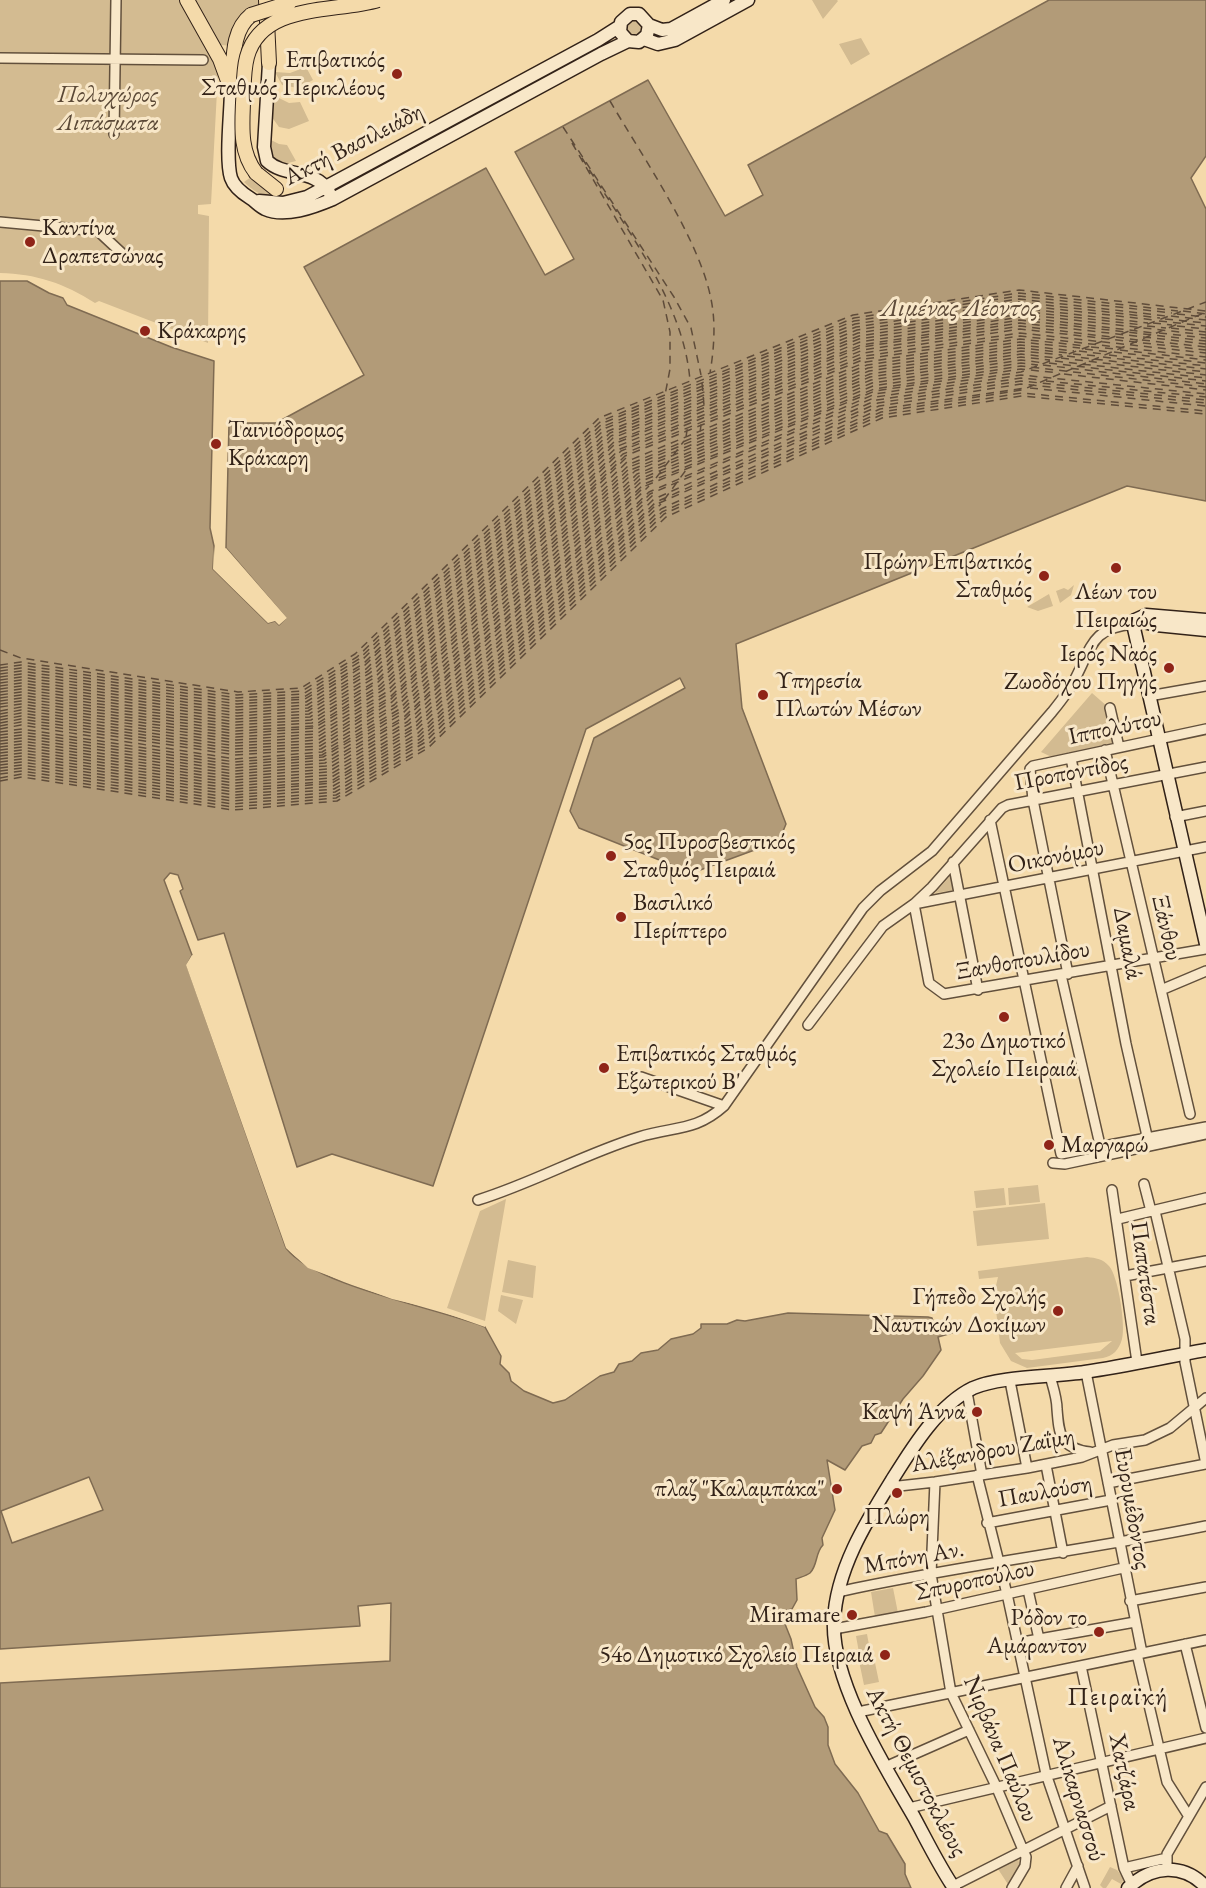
<!DOCTYPE html>
<meta charset="utf-8">
<style>
body{margin:0}
canvas{display:block;background:#f4daaa}
</style>
<canvas width="1206" height="1888"></canvas>
<script>
const ctx = document.querySelector('canvas').getContext('2d');
ctx.lineJoin = 'round';
function paint(path, color) { ctx.fillStyle = color; ctx.fill(path, 'evenodd'); }
function stroke(path, color, width, dash) { ctx.strokeStyle = color; ctx.lineWidth = width; ctx.lineCap = dash ? 'butt' : 'round'; ctx.setLineDash(dash || []); ctx.stroke(path); }
function write(font, color, halo, rows, align = 'center') {
  ctx.font = font + ' "EB Garamond",serif'; ctx.lineWidth = 6; ctx.setLineDash([]); ctx.textBaseline = 'middle'; ctx.strokeStyle = halo; ctx.fillStyle = color; for (const [text, x, y, turn = 0] of rows) {
    ctx.save(); ctx.translate(x, y); ctx.rotate((+turn || 0) * Math.PI / 180); ctx.textAlign = isNaN(turn) ? turn : align; if (halo) ctx.strokeText(text, 0, 0); ctx.fillText(text, 0, 0); ctx.restore();
  }
}
const green = new Path2D(`
 M0,0h180l38,72 -7,132 -13,1v9l11,2 -1,127 -109,-42 -4,2c-31,-20 -59,-29 -95,-30z
 M195,0h65v7l-27,39 -12,-1z
 M812,0h25l1,1 -15,18z
 M627 28a7 7 0 1 1 14 0a7 7 0 1 1-14 0Z
 M861,38l9,16 -19,11 -12,-21z
 M306,67l7,13 -15,8 -16,-3 -7,-13 15,1z
 M273,95l16,8 11,-1 9,19 -20,8 -10,-2 -8,-11z
 M269,139l10,5 8,1 9,16 -12,3 -10,-4z
 M251,177l25,19c-13,1 -22,-4 -32,-14z
 M1074,585l-3,10 -11,8 -4,-12 8,-3 4,2z
 M1049,594l4,12 -15,5 -11,-4z
 M1092,693l16,14 8,38 -60,14 -15,-7z
 M952,874l2,16 -19,3 1,-1z
 M1038,1185l2,17 -31,3 -1,-17z
 M1004,1188l2,17 -30,3 -2,-17z
 M506,1199l-21,122 -38,-13 33,-97z
 M1045,1203l4,36 -72,7 -4,-35z
 M1087,1257c9,1 16,2 22,9 9,9 17,60 13,73 -3,11 -9,17 -19,19l-76,10 -16,-7 -11,-18 -6,-49 4,-17 -19,2 -1,-8zM1112,1341l-12,10 -68,9 -10,-1 -7,-6z
 M508,1260l28,6 -3,32 -31,-6z
 M501,1295l22,5 -7,24 -18,-13z
 M893,1588l5,25 -23,4 -4,-25z
 M867,1634l4,22 -11,2 -4,-22z
 M874,1658l5,24 -15,3 -5,-24z
 M1018,1859l3,9 -12,18 -11,-17z
 M1110,1867l7,3 7,9 -3,5 -9,-5 -6,9h-3l-3,-3z`);
const water = new Path2D(`
 M1049,0h157v156l-15,22 15,31v292l-79,-15 -391,158 6,64 44,116 -7,17 -87,32 -113,-45 -9,-17 24,-73 91,-50 -5,-10 -94,51 -153,457 -101,-32 -35,13 -73,-234 -26,7 -18,-49 3,-2 -5,-14 -8,-2 -6,7 28,75 -5,10 99,283c29,38 151,60 199,79l16,29 -1,8 9,9 2,8 13,10 29,12 12,-3 35,-24 14,-4 5,-8 13,-3 9,-8 17,-3 13,-11 22,-5 8,-6v-4h26l10,-4 8,1 43,-8 140,4 4,1 5,15 15,-4v4l-14,4 3,13 -18,26 -20,23 -22,34 -6,2 -4,8 -9,3 -17,24 -18,-10 8,50 -13,28 1,7c-8,8 -5,20 -13,28 -4,3 -9,4 -14,6l1,21 -5,9 -8,2 -1,8 8,20 6,28 18,40 9,10 4,10v18l7,19 23,29 21,38 8,3 18,30v10l6,14h-911v-205l390,-22 1,-58 -33,3 2,20 -360,23v-1368h27l22,12 14,5 4,7 104,42 43,14 -4,167 4,18 -1,23 55,54 7,-2 4,4 7,-7 -60,-70 3,-125h47l88,-48 -60,-108 182,-99 59,107 29,-16 -59,-107 133,-72 77,136 38,-21 -15,-30zM89,1477l14,33 -91,33 -11,-32z`);
const pier = new Path2D(`
 M214,546l2,22 53,52 7,-2 3,3 4,-3 -60,-68 3,-2 61,70 -8,7 -4,-4 -7,2 -55,-54z
 M192,955l3,1 -5,9 93,269 12,21 15,10 83,32 76,21 16,6v3l-51,-18 -42,-10 -84,-31 -22,-20 -100,-283z`);
const ferry = new Path2D(`
 M610,101c32,55 89,137 101,198 5,24 3,50 -1,74
 M563,127l111,170 17,31 10,47
 M572,143l91,157 7,32v37l-5,26
 M582,158c41,67 102,143 108,223
 M1183,311l23,3
 M1177,314l29,3
 M1171,316l35,4
 M1165,319l41,4
 M1159,321l47,5
 M1153,323l19,2
 M1147,326l19,2
 M1177,326l29,3
 M1171,328l35,4
 M1159,333l47,5
 M1116,337l22,3
 M1142,340l64,7
 M1091,347l25,2
 M1085,349l25,3
 M1120,350l86,10
 M1079,351l25,3
 M1114,352l92,11
 M1073,354l25,2
 M1109,355l97,11
 M1067,356l139,16
 M1103,357l103,12
 M1061,358l145,17
 M1055,361l151,17
 M1049,363l157,18
 M1043,365l163,19
 M1064,374l142,16
 M1046,381l160,16
 M702,383l2,22
 M1030,388l176,18
 M700,432l2,-13
 M686,437l2,-13
 M656,478l28,-37
 M664,500l22,-30
 M0,650l21,8 217,34 63,-4 54,-34 244,-236 254,-103 166,-25 187,21
 M0,665l21,-3 216,33 65,-4 55,-34 244,-236 253,-103 165,-25 159,18
 M0,668l21,-3 216,33 66,-4 56,-35 244,-236 251,-102 165,-25 153,17
 M0,671l21,-3 216,33 67,-4 57,-36 243,-235 251,-102 164,-25 147,17
 M0,674l21,-3 216,33 68,-5 58,-35 243,-236 250,-101 163,-25 141,16
 M0,677l21,-3 216,33 69,-5 58,-36 244,-235 249,-101 162,-25 135,15
 M0,680l21,-3 216,33 70,-5 59,-36 244,-236 248,-100 162,-25 128,15
 M0,683l21,-3 216,33 71,-5 60,-37 243,-235 248,-100 161,-25 123,14
 M0,686l21,-3 216,33 71,-5 62,-38 243,-235 246,-99 161,-25 186,21
 M0,689l21,-3 216,33 72,-5 63,-38 243,-235 245,-99 160,-25 134,16
 M0,692l21,-3 215,33 74,-5 64,-39 242,-235 245,-98 159,-25 186,21
 M0,695l21,-3 215,33 75,-5 65,-39 242,-235 244,-99 158,-24 186,21
 M0,698l21,-3 215,33 76,-5 65,-40 243,-234 243,-99 157,-24 91,11
 M0,701l21,-3 215,33 77,-5 66,-40 242,-235 243,-98 156,-24 186,21
 M0,704l21,-3 215,33 78,-6 67,-40 242,-234 242,-98 155,-23 186,20
 M0,707l21,-3 215,33 79,-6 68,-41 242,-234 240,-97 155,-23 186,21
 M0,711l21,-4 215,33 80,-6 69,-41 244,-238
 M0,714l21,-4 215,33 81,-6 70,-42 241,-234 238,-99 154,-23 66,7
 M0,717l21,-4 214,33 83,-6 71,-42 241,-234 237,-99 153,-23 60,6
 M0,720l21,-4 214,33 84,-6 71,-43 242,-234 236,-98 152,-23 54,6
 M0,723l21,-4 214,33 85,-6 72,-44 241,-233 236,-98 152,-23 47,5
 M0,726l21,-4 214,33 86,-6 73,-44 241,-234 235,-97 151,-23 41,4
 M0,729l21,-4 214,34 87,-7 74,-45 241,-233 233,-97 151,-23 35,4
 M0,732l22,-3 213,33 87,-7 76,-45 241,-234 232,-96 150,-23 29,3
 M0,735l22,-3 213,33 88,-8 77,-45 240,-233 232,-96 149,-23 23,3
 M0,738l22,-3 213,33 89,-8 78,-46 240,-233 231,-95 148,-23 17,2
 M0,741l22,-3 213,33 90,-8 79,-46 240,-233 230,-95 147,-23 185,21
 M0,744l22,-3 212,33 92,-8 79,-47 240,-233 230,-95 146,-22 38,4
 M0,747l22,-3 212,33 93,-8 80,-47 242,-236
 M0,750l22,-3 212,33 94,-8 81,-48 240,-232 226,-98 146,-22 185,-70
 M0,753l22,-3 212,33 95,-8 82,-48 239,-233 226,-97 145,-22 185,19
 M0,756l22,-3 212,33 96,-8 83,-49 242,-236
 M0,759l22,-3 212,33 97,-8 84,-50 239,-232 223,-99 144,-22 21,2
 M0,762l22,-3 212,33 98,-9 85,-49 239,-232 222,-99 143,-22 185,19
 M0,765l22,-3 212,33 99,-9 86,-50 238,-232 222,-98 142,-22 185,19
 M0,768l22,-3 211,33 101,-9 86,-50 241,-235
 M0,771l22,-3 211,33 102,-9 87,-51 239,-232 219,-100 145,-21
 M0,774l22,-3 211,33 103,-9 88,-52 238,-231 219,-100 141,-22 184,-78
 M0,778l22,-4 211,33 103,-9 90,-52 238,-232 217,-99 141,-22 184,18
 M0,781l22,-4 211,33 104,-9 91,-53 238,-231 216,-99 140,-22 184,18`);
const street = new Path2D(`
 M0,58l203,2
 M114,134l2,-134
 M0,222l98,9 29,27
 M1149,696l57,-10
 M1110,708l9,39
 M1105,750l85,364
 M1071,758l55,286 21,92
 M1175,817l31,-6
 M990,820l71,334
 M953,862l25,128
 M914,904l15,79 15,11 262,-45
 M914,904l292,-57
 M1068,974l-35,-174 -3,-31 3,-3 173,-37
 M1061,975l39,170
 M1161,990l45,-19
 M808,1025l75,-99 31,-22 18,-17 70,-79 6,-3 198,-38
 M641,1077l83,29
 M1061,1154l145,-27
 M1053,1163l12,1 141,-30
 M1144,1184l7,27
 M1112,1190l25,172
 M478,1200c55,-17 106,-46 161,-63 35,-11 56,-5 85,-31l139,-198 17,-17 52,-40 120,-139c9,-11 18,-22 24,-35 16,-31 16,-49 57,-53
 M1155,1211l30,128v23l21,102
 M1118,1219l88,-21
 M1125,1276l81,-15
 M1086,1372l56,281
 M1050,1376c3,11 7,22 7,33 2,26 3,39 33,43
 M1010,1381l17,87
 M967,1392l15,83
 M1046,1465l17,88
 M977,1475l30,119 39,180 39,114
 M935,1482l-4,92 20,119 45,93 30,71 -1,9 -13,22
 M890,1483l9,3 36,-4 92,-14 55,-11 31,-12 32,-5 25,-12 36,-30
 M1108,1483l98,-19
 M987,1523l124,-23
 M1028,1590l11,49
 M838,1592c121,-27 246,-41 368,-66
 M1130,1601l76,-14
 M834,1629l92,-17 197,-44
 M1017,1643l118,-21
 M1185,1644l21,84
 M1137,1654l30,128 21,33
 M1081,1666l43,202 8,17
 M858,1712l348,-72
 M885,1767l84,-37
 M909,1808l297,-70
 M1124,1868l43,-10
 M1167,1869v-15l39,-67
 M953,1886l158,-80
 M1066,1888l12,-22`);
const secondary = new Path2D(`
 M649,25l13,5 9,-1 53,-29
 M644,39l14,5 17,-4 73,-40
 M269,63l-5,84 3,14c18,17 48,7 62,31
 M231,89c0,22 -6,70 0,89 3,9 11,15 19,20 5,3 9,8 15,11 20,9 49,-2 68,-10l268,-145 27,-13 11,1 8,-7 2,-10 -10,-11h-9l-9,8 -1,10 8,9
 M259,201l24,2 24,-6 291,-157 22,-14
 M1135,620l21,5 50,5
 M1206,620l-60,-5 -11,5 -2,4 73,320
 M954,1888c-15,-22 -27,-47 -40,-71 -30,-52 -83,-136 -80,-196 2,-51 32,-99 58,-141 20,-32 46,-75 81,-92 27,-12 81,-11 112,-16 41,-6 81,-15 121,-22
 M1128,1888c24,-23 55,-25 78,-1`);
const primary = new Path2D(`
 M187,0l33,59 11,30
 M266,0l3,63
 M272,0l24,3 40,-3
 M232,84c2,-24 -1,-53 19,-69
 M256,173l20,16`);
const primaryBridge = new Path2D(`
 M251,15l38,-12
 M256,173c-16,-21 -14,-45 -13,-70 1,-15 0,-31 4,-46 15,-55 88,-44 131,-57`);
const markers = [
 [397,74,6,"#8f2418"],
 [30,242,6,"#8f2418"],
 [145,331,6,"#8f2418"],
 [216,444,6,"#8f2418"],
 [1116,568,6,"#8f2418"],
 [1044,576,6,"#8f2418"],
 [1169,668,6,"#8f2418"],
 [763,695,6,"#8f2418"],
 [611,856,6,"#8f2418"],
 [621,917,6,"#8f2418"],
 [1004,1017,6,"#8f2418"],
 [604,1068,6,"#8f2418"],
 [1049,1145,6,"#8f2418"],
 [1058,1311,6,"#8f2418"],
 [977,1412,6,"#8f2418"],
 [837,1489,6,"#8f2418"],
 [897,1493,6,"#8f2418"],
 [852,1615,6,"#8f2418"],
 [1099,1632,6,"#8f2418"],
 [885,1655,6,"#8f2418"]
];
const poiNames = [
 ["Επιβατικός",385,60],
 ["Σταθμός Περικλέους",385,88],
 ["Καντίνα",42,228,"left"],
 ["Δραπετσώνας",42,256,"left"],
 ["Κράκαρης",157,331,"left"],
 ["Ταινιόδρομος",228,430,"left"],
 ["Κράκαρη",228,458,"left"],
 ["Πρώην Επιβατικός",1032,562],
 ["Σταθμός",1032,590],
 ["Λέων του",1116,592,"center"],
 ["Πειραιώς",1116,620,"center"],
 ["Ιερός Ναός",1157,654],
 ["Ζωοδόχου Πηγής",1157,682],
 ["Υπηρεσία",775,681,"left"],
 ["Πλωτών Μέσων",775,709,"left"],
 ["5ος Πυροσβεστικός",623,842,"left"],
 ["Σταθμός Πειραιά",623,870,"left"],
 ["Βασιλικό",633,903,"left"],
 ["Περίπτερο",633,931,"left"],
 ["23ο Δημοτικό",1004,1041,"center"],
 ["Σχολείο Πειραιά",1004,1069,"center"],
 ["Επιβατικός Σταθμός",616,1054,"left"],
 ["Εξωτερικού Β'",616,1082,"left"],
 ["Μαργαρώ",1061,1145,"left"],
 ["Γήπεδο Σχολής",1046,1297],
 ["Ναυτικών Δοκίμων",1046,1325],
 ["Καψή Άννα",965,1412],
 ["πλαζ \"Καλαμπάκα\"",825,1489],
 ["Πλώρη",897,1517,"center"],
 ["Miramare",840,1615],
 ["Ρόδον το",1087,1618],
 ["Αμάραντον",1087,1646],
 ["54ο Δημοτικό Σχολείο Πειραιά",873,1655]
];
const parkNames = [
 ["Πολυχώρος",108,95],
 ["Λιπάσματα",108,123]
];
const streetNames = [
 ["Ακτή Βασιλειάδη",354,145,-27],
 ["Ιππολύτου",1115,728,-12],
 ["Προποντίδος",1071,773,-11],
 ["Οικονόμου",1056,857,-11],
 ["Ξάνθου",1166,928,77],
 ["Δαμαλά",1127,943,79],
 ["Ξανθοπουλίδου",1023,961,-10],
 ["Παπατέστα",1145,1273,82],
 ["Αλέξανδρου Ζαΐμη",993,1451,-10],
 ["Παυλούση",1045,1492,-10],
 ["Ευρυμέδοντος",1132,1509,80],
 ["Μπόνη Αν.",914,1558,-10],
 ["Σπυροπούλου",975,1581,-12],
 ["Νιρβάνα Παύλου",1000,1749,67],
 ["Ακτή Θεμιστοκλέους",916,1772,62],
 ["Χατζάρα",1124,1772,78],
 ["Αλικαρνασσού",1078,1799,73]
];
const waterNames = [
 ["Λιμένας Λέοντος",960,309]
];
const neighbourhoodNames = [
 ["Πειραϊκή",1118,1698]
];
paint(green, '#d3bb91');
paint(water, '#b29b78');
stroke(water, '#7f6b52', 1.5);
paint(pier, '#f4daaa');
stroke(ferry, '#5f4c3a', 1.5, [8, 6]);
stroke(street, '#62503c', 12);
stroke(secondary, '#322218', 15);
stroke(primary, '#322218', 16);
stroke(street, '#f8e7c8', 9);
stroke(secondary, '#f8e7c8', 12);
stroke(primary, '#f4daaa', 14);
stroke(primaryBridge, '#322218', 16, []);
stroke(primaryBridge, '#f4daaa', 14);
for (const [x, y, r, color] of markers) { const dot = new Path2D(); dot.arc(x, y, r, 0, 2 * Math.PI); ctx.fillStyle = color; ctx.fill(dot); stroke(dot, '#f8e7c8', 2); }
write('24px', '#322218', '#f8e7c8', poiNames, 'right');
write('italic 24px', '#5a4836', '#f8e7c8', parkNames);
write('24px', '#322218', '#f8e7c8', streetNames);
write('italic 26px', '#5f4c3a', '#f8e7c8', waterNames);
ctx.letterSpacing = '1.5px';
write('26px', '#322218', '#f8e7c8', neighbourhoodNames);
ctx.letterSpacing = '0px';
</script>
